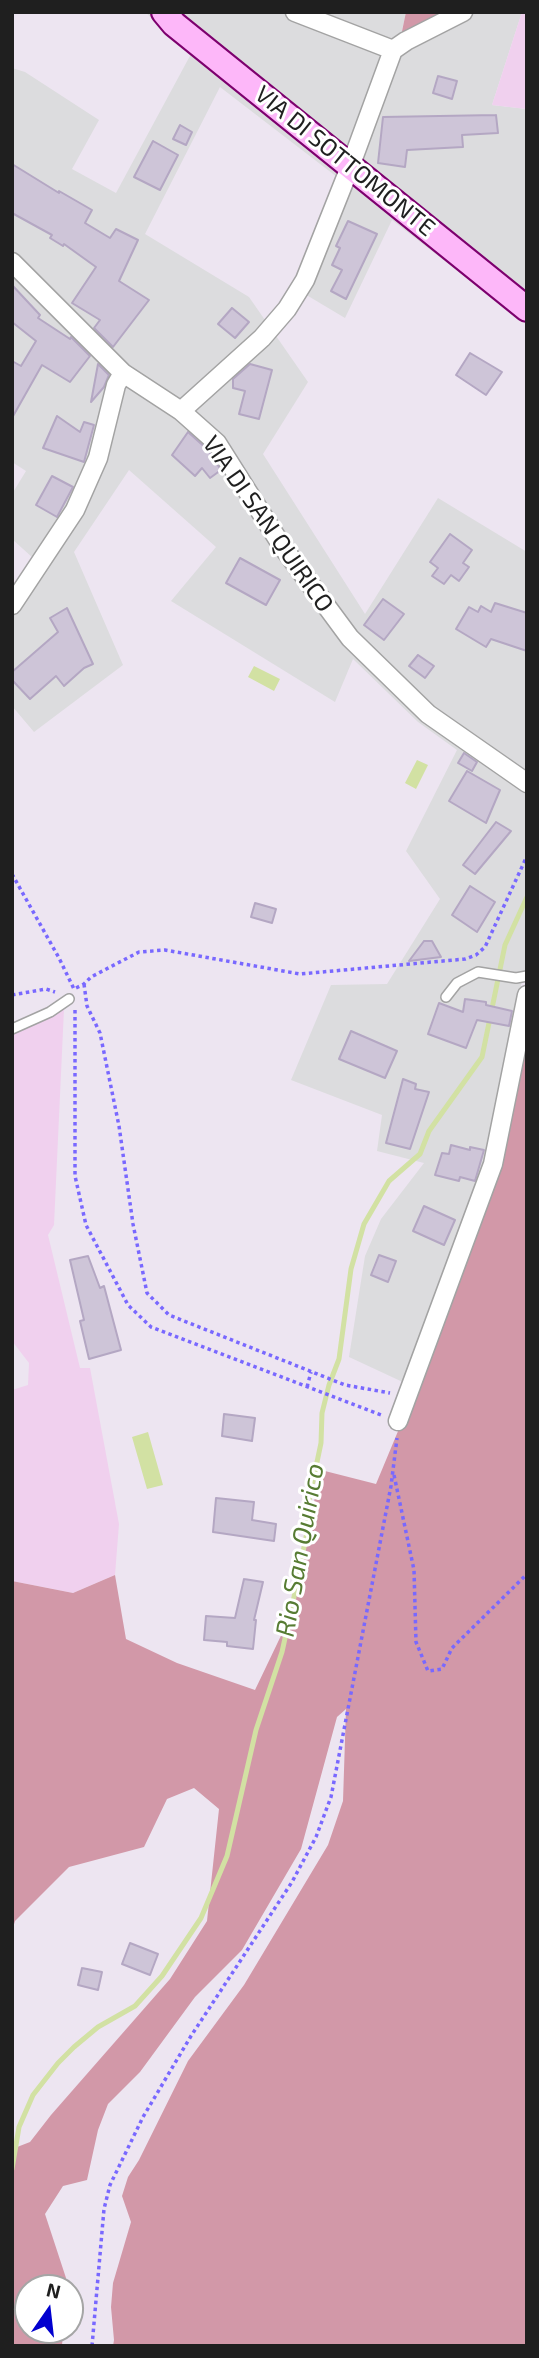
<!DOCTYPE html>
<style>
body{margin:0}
#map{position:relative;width:539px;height:2358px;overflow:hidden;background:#ede5f1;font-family:"Exo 2",sans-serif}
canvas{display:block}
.frame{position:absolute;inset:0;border:14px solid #1f1f1f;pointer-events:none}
.north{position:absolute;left:14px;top:2274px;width:70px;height:70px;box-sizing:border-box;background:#fff;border:2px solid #a5a5a5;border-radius:50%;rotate:14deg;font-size:19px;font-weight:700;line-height:28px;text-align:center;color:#1f1f1f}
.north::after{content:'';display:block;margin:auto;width:24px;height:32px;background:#0200cf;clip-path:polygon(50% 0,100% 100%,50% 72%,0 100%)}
</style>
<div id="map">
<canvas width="539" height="2358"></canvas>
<div class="frame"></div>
<div class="north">N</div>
</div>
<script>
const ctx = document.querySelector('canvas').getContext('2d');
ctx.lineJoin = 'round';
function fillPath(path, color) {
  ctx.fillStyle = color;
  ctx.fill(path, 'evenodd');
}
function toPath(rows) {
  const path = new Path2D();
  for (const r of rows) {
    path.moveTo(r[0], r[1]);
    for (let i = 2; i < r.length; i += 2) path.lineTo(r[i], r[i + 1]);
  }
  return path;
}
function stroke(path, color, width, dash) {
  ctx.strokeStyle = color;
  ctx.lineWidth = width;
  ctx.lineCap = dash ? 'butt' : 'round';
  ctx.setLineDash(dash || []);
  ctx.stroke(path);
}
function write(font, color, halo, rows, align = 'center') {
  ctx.font = font + ' "Exo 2",sans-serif';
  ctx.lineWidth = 6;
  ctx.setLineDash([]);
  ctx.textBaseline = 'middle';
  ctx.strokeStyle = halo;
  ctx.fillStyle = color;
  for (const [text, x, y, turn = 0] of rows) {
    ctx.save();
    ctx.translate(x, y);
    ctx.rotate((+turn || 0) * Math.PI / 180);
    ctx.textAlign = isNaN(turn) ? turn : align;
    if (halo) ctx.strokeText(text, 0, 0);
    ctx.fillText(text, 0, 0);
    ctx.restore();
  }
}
fillPath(toPath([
 [145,12,406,12,401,35,449,12,522,12,492,105,527,109,527,325,392,220,345,318,293,287,337,191,337,177,220,87,145,234,249,297,308,382,263,454,365,614,438,498,527,552,527,979,522,980,491,1164,407,1384,349,1357,365,1256,381,1219,424,1163,377,1151,382,1115,291,1080,331,985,387,984,440,899,406,851,457,750,418,722,353,659,335,702,171,601,216,547,129,470,74,552,123,665,34,732,12,706,12,590,33,558,12,539,12,494,26,471,12,462,12,68,25,72,99,120,72,169,116,193,191,54]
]), '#dcdcde');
fillPath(toPath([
 [522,12,527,12,527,109,492,105],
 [64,1009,54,1225,48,1235,80,1368,90,1368,119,1524,115,1575,73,1593,12,1581,12,1390,28,1385,29,1363,12,1341,12,1025]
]), '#f0d0ee');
fillPath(toPath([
 [406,12,449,12,401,36],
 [527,1022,527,2346,113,2346,114,2340,111,2307,113,2283,131,2222,122,2196,128,2177,139,2160,188,2061,244,1985,328,1845,343,1801,346,1709,337,1717,301,1849,242,1950,195,1997,140,2072,108,2104,98,2130,87,2180,63,2186,45,2214,66,2278,65,2288,28,2288,28,2330,63,2330,62,2346,12,2346,12,2149,30,2142,51,2115,170,1979,207,1921,219,1809,194,1788,167,1799,144,1847,69,1867,15,1921,12,1931,12,1581,73,1593,115,1575,126,1639,177,1663,255,1690,288,1621,321,1470,376,1484,416,1388]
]), '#d298a8');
fillPath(toPath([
 [254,666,280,679,274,691,248,677],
 [417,760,428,765,416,789,405,783],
 [148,1432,163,1485,147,1489,132,1437]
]), '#d2e1a3');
stroke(toPath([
 [12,2169,19,2127,33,2095,58,2063,74,2047,98,2027,135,2006,162,1976,201,1918,227,1856,256,1730,282,1652,294,1597,307,1532,309,1500,321,1443,322,1413,329,1385,339,1359,351,1269,364,1224,389,1181,420,1154,429,1131,482,1057,505,945,527,897]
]), '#d2e1a3', 5);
const building = toPath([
 [438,76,457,81,452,99,433,93,438,76],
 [496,115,498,133,462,135,463,147,407,150,405,167,378,163,383,117,496,115],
 [180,125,192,132,186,145,173,139,180,125],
 [153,141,178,155,160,190,134,177,153,141],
 [12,164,59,193,59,191,92,210,85,223,110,238,116,229,138,240,119,281,149,300,113,347,94,328,100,320,72,303,96,267,64,244,63,246,50,238,52,235,12,213,12,164],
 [348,221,377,234,346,299,331,291,342,270,332,265,340,248,336,246,348,221],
 [12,285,40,315,38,318,70,339,71,337,90,356,70,382,42,365,12,418,12,361,21,366,36,341,12,322,12,285],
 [232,308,249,322,235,338,218,324,232,308],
 [470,353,502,372,486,395,456,375,470,353],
 [98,364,109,375,104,387,91,402,98,364],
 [250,364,272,370,259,419,239,414,245,391,233,388,233,379,250,364],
 [57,416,80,432,84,422,94,425,84,462,43,448,57,416],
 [188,432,208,450,221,470,210,478,202,468,195,476,172,455,188,432],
 [52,476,73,487,57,517,36,505,52,476],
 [450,534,472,550,463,563,469,567,459,581,451,575,444,584,432,576,438,568,430,562,450,534],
 [240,558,280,580,266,605,226,583,240,558],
 [383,599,404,614,384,640,364,625,383,599],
 [495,603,527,613,527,651,491,639,486,647,456,629,469,607,478,612,481,606,491,612,495,603],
 [67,608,93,664,84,668,64,686,56,676,30,699,12,680,12,672,58,632,50,618,67,608],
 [418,655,434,666,425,678,409,666,418,655],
 [464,753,477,762,472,771,458,763,464,753],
 [467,771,500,790,486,823,449,801,467,771],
 [496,822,511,831,475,874,463,865,496,822],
 [470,886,495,902,477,932,452,915,470,886],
 [255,903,276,909,272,923,251,917,255,903],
 [424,941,432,941,441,957,409,961,424,941],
 [465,999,486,1002,486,1005,512,1011,509,1026,477,1020,466,1048,428,1034,439,1003,463,1012,465,999],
 [351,1031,397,1051,385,1078,339,1059,351,1031],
 [403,1079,416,1084,415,1089,429,1092,410,1149,386,1143,403,1079],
 [451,1145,470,1150,470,1147,484,1150,475,1181,460,1177,459,1181,435,1175,442,1153,449,1154,451,1145],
 [424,1206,455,1220,444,1245,413,1231,424,1206],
 [379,1255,396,1261,388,1282,371,1275,379,1255],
 [88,1256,100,1288,104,1286,121,1350,89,1359,80,1321,84,1320,70,1260,88,1256],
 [224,1414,255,1418,252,1441,222,1436,224,1414],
 [216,1498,254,1502,252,1520,276,1524,274,1541,213,1532,216,1498],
 [244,1579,263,1582,254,1620,256,1620,253,1649,227,1646,227,1642,204,1640,206,1616,235,1618,244,1579],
 [130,1943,158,1954,150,1975,122,1964,130,1943],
 [82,1968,102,1972,98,1990,78,1985,82,1968]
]);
fillPath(building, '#cec5d8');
stroke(building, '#b4a7c3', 2);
const service = toPath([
 [446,997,457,983,478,972,516,978,527,976],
 [12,1029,50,1012,69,999]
]);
const minor = toPath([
 [295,12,393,50],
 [12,262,123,373,181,411,217,443,282,546,350,638,428,714,527,783],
 [181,411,262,338,287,309,305,280,350,167,393,50,406,41,463,12],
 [12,605,75,510,98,458,116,385,123,373],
 [398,1421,493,1164,527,995]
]);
const secondary = toPath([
 [164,12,174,24,527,309]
]);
stroke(service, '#a3a3a3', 12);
stroke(minor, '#a3a3a3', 21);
stroke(secondary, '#7d006e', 28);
stroke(toPath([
 [12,874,59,958,74,989,84,984,91,977,139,952,165,950,300,974,465,959,476,955,485,947,527,856],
 [84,984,87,1006,100,1033,119,1126,133,1224,147,1293,169,1315,345,1385,390,1393],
 [12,995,46,989,55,992],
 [75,1010,75,1176,86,1225,128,1305,151,1327,381,1415],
 [307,1387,311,1372],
 [394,1475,414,1570,416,1642,428,1671,442,1669,452,1648,527,1574],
 [92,2346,104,2209,110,2185,143,2117,191,2036,292,1882,316,1837,331,1797,391,1486,397,1438]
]), '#7968ff', 3.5, [3.5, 3.5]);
stroke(service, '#fff', 9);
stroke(minor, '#fff', 18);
stroke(secondary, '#fdb7f9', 24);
write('24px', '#1f1f1f', '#fff', [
 ["VIA DI SOTTOMONTE",345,161,39],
 ["VIA DI SAN QUIRICO",268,524,55]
]);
write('italic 26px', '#577c33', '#fff', [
 ["Rio San Quirico",300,1550,-80]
]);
</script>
